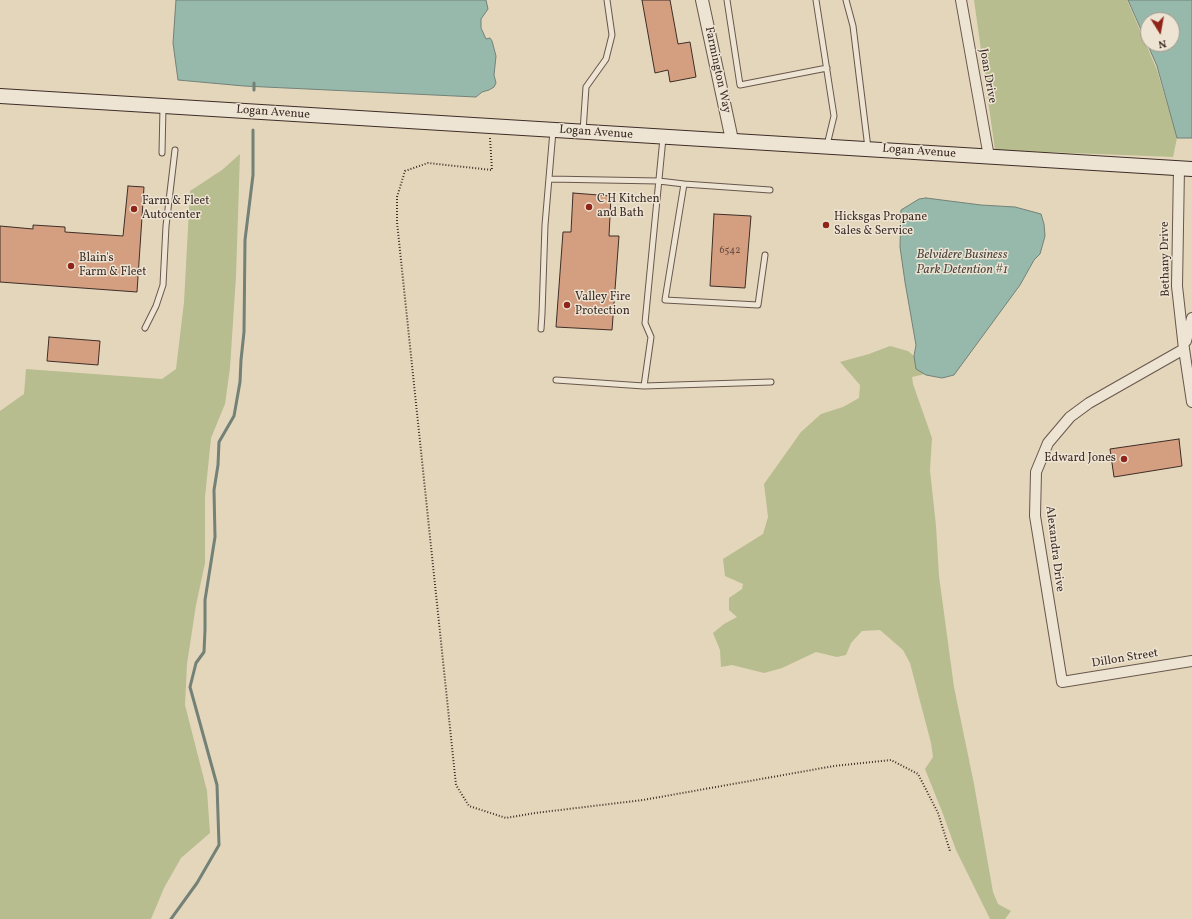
<!DOCTYPE html>
<style>
body{margin:0}
#map{position:relative;width:1192px;height:919px;overflow:hidden;background:#e4d6bb;font-family:Vollkorn,serif}
canvas{display:block}
.north{position:absolute;left:1140px;top:12px;width:40px;height:40px;box-sizing:border-box;background:#ede4d3;border:1px solid #a79b8e;border-radius:50%;rotate:169deg;font-size:11px;font-weight:700;line-height:16px;text-align:center;color:#3e2d27}
.north::after{content:'';display:block;margin:auto;width:14px;height:18px;background:#8f2418;clip-path:polygon(50% 0,100% 100%,50% 72%,0 100%)}
</style>
<div id="map">
<canvas width="1192" height="919"></canvas>
<div class="north">N</div>
</div>
<script>
const ctx = document.querySelector('canvas').getContext('2d');
ctx.lineJoin = 'round';
function fillPath(path, color) {
  ctx.fillStyle = color;
  ctx.fill(path, 'evenodd');
}
function toPath(rows) {
  const path = new Path2D();
  for (const r of rows) {
    path.moveTo(r[0], r[1]);
    for (let i = 2; i < r.length; i += 2) path.lineTo(r[i], r[i + 1]);
  }
  return path;
}
function stroke(path, color, width, dash) {
  ctx.strokeStyle = color;
  ctx.lineWidth = width;
  ctx.lineCap = dash ? 'butt' : 'round';
  ctx.setLineDash(dash || []);
  ctx.stroke(path);
}
function write(font, color, halo, rows, align = 'center') {
  ctx.font = font + ' Vollkorn,serif';
  ctx.lineWidth = 3;
  ctx.setLineDash([]);
  ctx.textBaseline = 'middle';
  ctx.strokeStyle = halo;
  ctx.fillStyle = color;
  for (const [text, x, y, turn = 0] of rows) {
    ctx.save();
    ctx.translate(x, y);
    ctx.rotate((+turn || 0) * Math.PI / 180);
    ctx.textAlign = isNaN(turn) ? turn : align;
    if (halo) ctx.strokeText(text, 0, 0);
    ctx.fillText(text, 0, 0);
    ctx.restore();
  }
}
fillPath(toPath([
 [974,0,1127,0,1157,70,1177,138,1173,157,995,150],
 [240,154,236,276,230,368,225,404,211,438,205,497,205,563,196,605,187,664,185,705,207,791,210,833,181,858,164,888,151,919,0,919,0,411,24,394,26,369,162,379,176,369,184,302,190,191,222,170],
 [890,346,908,351,914,356,925,374,912,377,913,384,932,438,930,470,936,526,939,576,954,687,974,784,993,892,998,904,1011,911,1005,919,990,919,956,850,943,814,925,769,933,757,931,743,910,663,903,650,880,630,862,631,851,643,846,655,837,657,816,652,782,668,764,673,732,665,721,667,720,650,713,633,724,624,737,617,729,610,729,598,742,589,743,584,725,576,723,559,763,534,768,517,764,484,801,432,821,414,843,407,859,398,860,385,840,362,869,354]
]), '#b7bd8e');
const water = toPath([
 [176,0,486,0,488,9,481,19,481,28,486,39,490,38,492,41,496,56,494,75,496,83,494,87,489,90,482,92,476,97,244,86,178,80,173,43,176,0],
 [1128,0,1192,0,1192,138,1177,138,1157,66,1128,0],
 [1148,20,1172,20,1172,44,1148,44,1148,20],
 [926,198,981,205,1015,207,1041,214,1044,224,1045,236,1040,254,1034,260,1020,285,954,375,942,378,926,375,916,369,914,356,916,345,905,282,900,247,901,210,919,199,926,198]
]);
fillPath(water, '#96b9ac');
stroke(water, '#738177', 1);
stroke(toPath([
 [254,83,254,90],
 [171,919,197,883,219,845,217,785,190,687,196,663,204,652,205,630,205,600,215,537,214,490,218,465,219,442,234,416,240,382,241,360,244,332,245,240,253,175,253,130]
]), '#738177', 3);
const building = toPath([
 [642,0,670,0,678,44,690,42,696,77,670,82,668,70,655,73,642,0],
 [128,186,144,187,137,292,0,282,0,226,33,229,33,225,65,227,65,232,123,236,128,186],
 [573,193,611,196,609,236,619,236,612,330,556,327,563,232,571,232,573,193],
 [714,214,751,216,745,288,710,286,714,214],
 [49,337,100,341,98,365,47,361,49,337],
 [1179,439,1182,466,1114,477,1110,449,1179,439]
]);
fillPath(building, '#d49f81');
stroke(building, '#3e2d27', 1);
const service = toPath([
 [727,0,740,85,827,68],
 [816,0,834,116,827,145],
 [846,0,853,26,868,148],
 [583,131,586,87,606,59,612,35,607,0],
 [162,153,163,107],
 [549,179,659,181,684,184,665,300,758,305,765,255],
 [684,184,770,190],
 [145,328,156,306,163,285,166,226,175,150],
 [541,329,542,314,545,225,553,131],
 [556,380,644,386,771,382],
 [644,386,651,337,645,323,663,138]
]);
const minor = toPath([
 [961,0,989,157],
 [1179,168,1177,286,1184,349,1192,402],
 [1186,341,1192,318],
 [1184,349,1089,403,1070,417,1048,443,1036,472,1035,516,1062,682,1192,661]
]);
const tertiary = toPath([
 [702,0,732,140]
]);
const secondary = toPath([
 [0,96,1192,169]
]);
stroke(service, '#68574c', 7);
stroke(minor, '#68574c', 12);
stroke(tertiary, '#68574c', 14);
stroke(secondary, '#3e2d27', 16);
stroke(toPath([
 [490,138,492,170,428,163,405,171,397,197,397,222,456,785,469,806,506,818,535,813,643,800,834,766,891,760,918,774,938,813,950,851]
]), '#3e2d27', 2, [1, 2]);
stroke(service, '#ede4d3', 5);
stroke(minor, '#ede4d3', 10);
stroke(tertiary, '#ede4d3', 12);
stroke(secondary, '#ede4d3', 14);
for (const [x, y, r, color] of [
 [589,207,4,"#8f2418"],
 [134,209,4,"#8f2418"],
 [826,225,4,"#8f2418"],
 [71,266,4,"#8f2418"],
 [567,305,4,"#8f2418"],
 [1124,459,4,"#8f2418"]
]) {
  const dot = new Path2D();
  dot.arc(x, y, r, 0, 2 * Math.PI);
  ctx.fillStyle = color;
  ctx.fill(dot);
  stroke(dot, '#ede4d3', 1.5);
}
write('10px', '#644a3e', null, [
 ["6542",730,251]
]);
write('12px', '#3e2d27', '#ede4d3', [
 ["Farmington Way",717,70,78],
 ["Joan Drive",987,76,80],
 ["Logan Avenue",273,113,4],
 ["Logan Avenue",596,133,4],
 ["Logan Avenue",919,152,4],
 ["Bethany Drive",1166,259,-91],
 ["Alexandra Drive",1054,549,83],
 ["Dillon Street",1125,659,-9]
]);
write('12px', '#3e2d27', '#ede4d3', [
 ["C H Kitchen",597,200],
 ["and Bath",597,214],
 ["Farm & Fleet",142,202],
 ["Autocenter",142,216],
 ["Hicksgas Propane",834,218],
 ["Sales & Service",834,232],
 ["Blain's",79,259],
 ["Farm & Fleet",79,273],
 ["Valley Fire",575,298],
 ["Protection",575,312],
 ["Edward Jones",1116,459,"right"]
], 'left');
write('italic 13px', '#504942', '#ede4d3', [
 ["Belvidere Business",962,256],
 ["Park Detention #1",962,271]
]);
</script>
